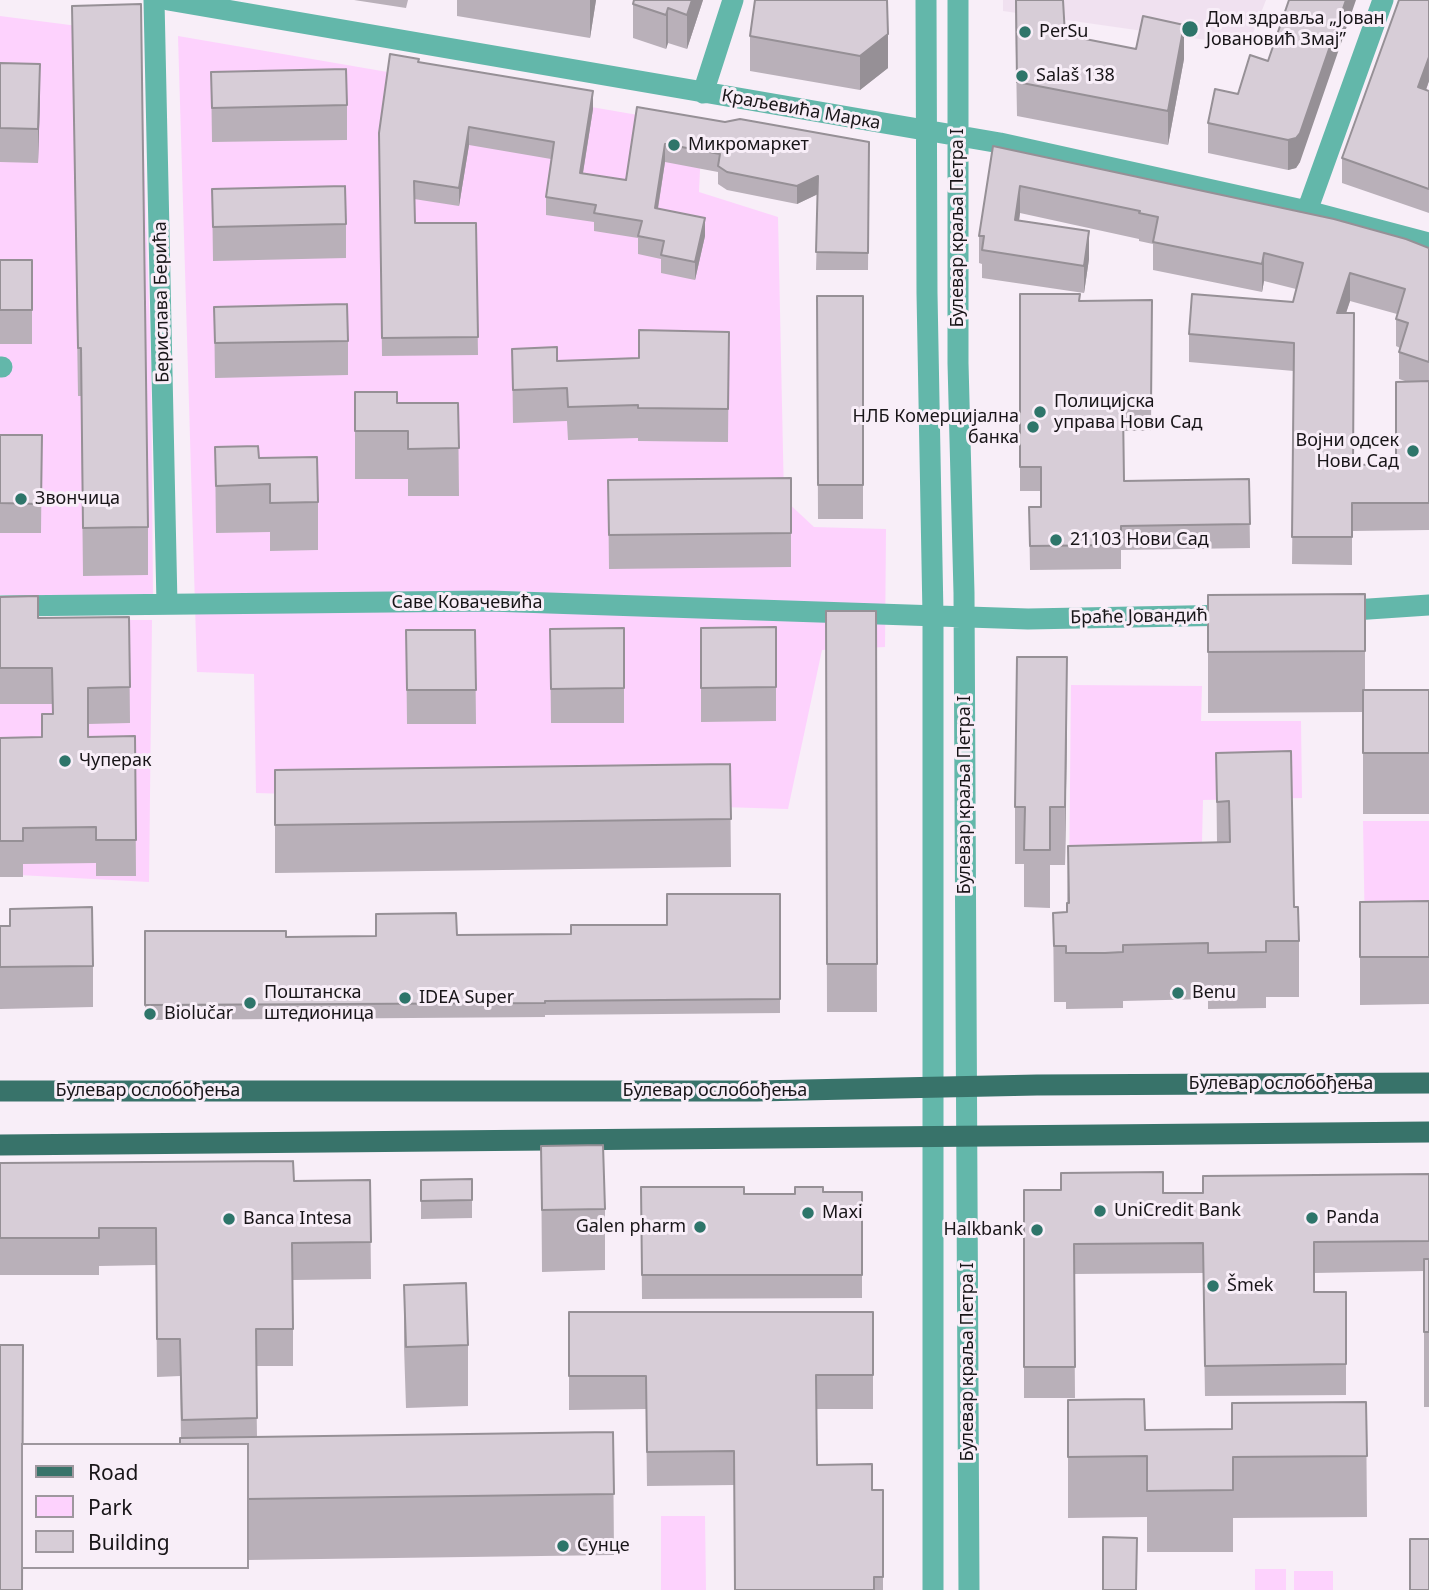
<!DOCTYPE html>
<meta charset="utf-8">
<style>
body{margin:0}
#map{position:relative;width:1429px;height:1590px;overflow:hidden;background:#f8eef8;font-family:"Noto Sans",sans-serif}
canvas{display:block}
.legend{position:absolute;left:21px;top:1443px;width:228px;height:126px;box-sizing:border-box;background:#f8eef8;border:2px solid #9e979e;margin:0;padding:9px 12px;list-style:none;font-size:21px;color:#181518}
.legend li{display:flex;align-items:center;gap:14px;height:35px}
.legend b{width:35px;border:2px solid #9e979e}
</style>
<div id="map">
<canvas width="1429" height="1590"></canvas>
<ul class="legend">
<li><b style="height:9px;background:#38736a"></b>Road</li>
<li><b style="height:19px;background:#fdd2fd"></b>Park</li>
<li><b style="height:19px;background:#d7cdd7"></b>Building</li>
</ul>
</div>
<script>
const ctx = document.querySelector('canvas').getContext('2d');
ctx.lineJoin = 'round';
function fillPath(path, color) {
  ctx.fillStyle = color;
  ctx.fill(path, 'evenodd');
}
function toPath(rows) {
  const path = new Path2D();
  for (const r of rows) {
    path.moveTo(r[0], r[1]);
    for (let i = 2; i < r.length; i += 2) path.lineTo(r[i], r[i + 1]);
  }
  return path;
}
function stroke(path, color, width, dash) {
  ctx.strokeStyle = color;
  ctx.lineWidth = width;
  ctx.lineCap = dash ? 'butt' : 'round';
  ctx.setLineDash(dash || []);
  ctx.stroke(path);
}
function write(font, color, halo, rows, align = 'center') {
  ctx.font = font + ' "Noto Sans",sans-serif';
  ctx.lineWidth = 6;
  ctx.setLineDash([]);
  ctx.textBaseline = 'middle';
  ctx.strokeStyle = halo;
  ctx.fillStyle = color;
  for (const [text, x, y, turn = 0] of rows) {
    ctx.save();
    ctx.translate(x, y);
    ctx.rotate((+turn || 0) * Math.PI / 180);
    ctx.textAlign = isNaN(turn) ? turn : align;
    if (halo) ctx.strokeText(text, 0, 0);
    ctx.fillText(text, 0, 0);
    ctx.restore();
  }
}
fillPath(toPath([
 [1003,0,1266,0,1248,46,1003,11]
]), '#f0e1f0');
fillPath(toPath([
 [0,16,140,34,151,364,153,596,0,595],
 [178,36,702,126,699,192,778,217,784,499,814,527,886,529,885,647,822,650,788,809,256,793,254,674,197,672],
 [0,620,152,620,149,882,0,874],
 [1071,685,1202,686,1201,721,1301,721,1302,798,1203,800,1201,883,1069,885],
 [1363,821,1429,821,1429,939,1365,939],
 [661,1516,705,1516,706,1590,661,1590],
 [1255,1569,1286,1569,1286,1590,1255,1590],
 [1294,1571,1333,1571,1333,1590,1294,1590]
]), '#fdd2fd');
stroke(toPath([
 [154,0,167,604],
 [168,0,1000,143,1307,211,1429,243],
 [926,0,927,293,933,616,933,1590],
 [958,0,958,363,964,593,969,1590],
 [703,93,733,0],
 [1307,211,1383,0],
 [0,367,2,367],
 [0,606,489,601,1028,619,1237,615],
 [1339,611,1429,605]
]), '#63b7aa', 21);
stroke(toPath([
 [0,1091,757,1091,1037,1085,1429,1083],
 [0,1145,1429,1132]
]), '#38736a', 21);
fillPath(toPath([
 [354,0,408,0,406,8],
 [457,0,596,0,590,38,457,16],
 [634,0,703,0,687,49,668,43,666,49,633,38,633,4],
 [755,0,888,68,860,90,750,71,750,36],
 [1015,0,1065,35,1136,49,1184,59,1168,145,1017,116],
 [1429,0,1429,81,1426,90,1429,91,1429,213,1342,183,1342,158],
 [72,6,148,527,148,575,83,576,81,396,78,396],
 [1250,55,1300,162,1296,168,1288,170,1208,153,1208,123,1238,94],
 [419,62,593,109,583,173,626,180,637,107,725,122,869,142,868,270,816,270,818,194,797,204,727,190,718,184,718,172,665,162,658,209,705,236,695,280,661,273,661,259,638,254,638,238,594,231,594,222,546,215,546,197,551,159,469,145,459,206,414,199,415,223,476,223,478,355,382,356,379,133],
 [0,63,40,98,38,163,0,162],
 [211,72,347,105,347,140,212,142],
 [993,146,1429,248,1429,530,1352,531,1352,565,1292,564,1294,371,1189,362,1189,334,1293,302,1296,289,1264,281,1262,292,1153,270,1153,244,1139,241,1139,239,1020,213,1019,221,1089,259,1084,293,982,278,982,264,979,263,979,236],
 [1350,301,1397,314,1396,319,1396,346,1400,348,1399,352,1399,379,1405,381,1396,464,1353,465,1346,313],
 [212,189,346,224,346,258,213,261],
 [0,260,32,260,32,344,0,344],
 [1020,294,1080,301,1152,300,1151,431,1124,431,1124,481,1249,479,1250,548,1121,550,1121,569,1030,570,1029,507,1041,507,1041,491,1020,491],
 [817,296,863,296,863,519,818,519],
 [214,307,348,341,348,375,215,378],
 [729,332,728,442,638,441,638,438,568,440,567,421,513,423,512,349,557,361,639,358],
 [355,392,397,403,458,403,459,496,408,496,408,479,355,479],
 [0,435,42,435,41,533,0,533],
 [215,447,259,458,318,502,318,550,270,551,270,532,216,533],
 [791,478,791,567,609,569,608,480],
 [1365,594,1365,690,1429,690,1429,814,1363,814,1363,712,1208,713,1208,595],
 [0,597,38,618,129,617,130,723,88,724,88,737,135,736,136,876,96,876,96,863,23,864,23,877,0,877,0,738,42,737,52,714,52,704,0,704],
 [826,611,876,611,877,1012,827,1012],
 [776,627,776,721,701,722,701,628],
 [624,628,624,723,551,723,550,629],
 [406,630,475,630,476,724,407,724],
 [1067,715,1065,865,1050,865,1050,908,1024,907,1024,864,1015,864,1015,807],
 [1216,753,1294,907,1299,941,1299,997,1266,997,1266,1008,1208,1009,1208,999,1123,1001,1123,1008,1066,1009,1066,1002,1054,1002,1053,913,1067,912,1068,846,1217,842],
 [730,764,731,867,275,873,275,770],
 [780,894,780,1013,545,1015,545,1017,145,1020,145,931,286,937,571,934,667,925],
 [1429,901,1429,1004,1360,1005,1360,902],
 [0,926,93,966,93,1007,0,1009],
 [541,1146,605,1209,605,1270,542,1272],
 [0,1163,294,1181,370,1180,371,1279,293,1280,293,1366,256,1366,257,1437,613,1432,614,1555,247,1560,247,1445,181,1438,180,1376,157,1377,156,1265,99,1266,99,1275,0,1275],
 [1429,1174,1429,1407,1424,1407,1424,1271,1314,1273,1314,1292,1346,1292,1346,1395,1205,1396,1203,1273,1074,1274,1075,1398,1024,1398,1024,1190,1163,1193,1203,1193],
 [472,1179,472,1218,421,1219,421,1180],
 [641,1187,744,1194,795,1194,823,1192,862,1192,862,1298,642,1299],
 [404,1285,468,1345,468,1406,406,1408,404,1346],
 [569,1312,873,1312,873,1409,817,1409,817,1465,872,1490,883,1490,883,1590,735,1590,734,1485,647,1486,646,1409,569,1410],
 [1068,1400,1145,1430,1232,1429,1366,1402,1367,1517,1233,1518,1233,1552,1147,1552,1147,1517,1068,1518]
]), '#b9b0b9');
fillPath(toPath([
 [590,0,596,0,590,38],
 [692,0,703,0,687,49,687,15],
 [1346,0,1356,0,1300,162,1296,168,1288,170,1288,140],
 [668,8,668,43,666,49,666,15],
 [1184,25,1184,59,1168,145,1168,111],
 [888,34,888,68,860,90,860,56],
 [1429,57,1429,81,1418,112,1418,87],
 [40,64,40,98,38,163,38,129],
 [593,91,593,109,580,191,580,173],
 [469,127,469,145,459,206,459,188],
 [665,144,665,162,655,226,655,208],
 [818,176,818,194,797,204,797,186],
 [1020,186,1020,213,1015,248,1015,220],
 [705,218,705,236,695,280,695,262],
 [1089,231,1089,259,1084,293,1084,266],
 [1264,253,1264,281,1262,292,1262,264],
 [1350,273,1350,301,1337,340,1337,313],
 [1067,657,1067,715,1065,865,1065,807]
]), '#969096');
const building = toPath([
 [634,0,692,0,687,15,668,8,666,15,633,4,634,0],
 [755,0,887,0,888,34,860,56,750,36,755,0],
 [1016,0,1063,0,1065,35,1136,49,1143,16,1184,25,1168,111,1017,82,1016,0],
 [1289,0,1346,0,1300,133,1296,138,1288,140,1208,123,1215,89,1238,94,1250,55,1268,61,1289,0],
 [1399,0,1429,0,1429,57,1418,87,1429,91,1429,189,1342,158,1399,0],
 [141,4,148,527,83,528,81,348,78,348,72,6,141,4],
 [390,54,419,59,418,62,593,91,580,173,626,180,637,107,725,122,740,119,869,142,868,253,816,252,818,176,797,186,727,172,718,166,720,154,665,144,655,208,705,218,695,262,661,255,664,241,638,236,642,221,594,213,596,205,546,197,554,142,469,127,459,188,414,181,415,223,476,223,478,337,382,338,379,133,390,54],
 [0,63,40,64,38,129,0,128,0,63],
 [346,69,347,105,212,108,211,72,346,69],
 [993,146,1334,219,1406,239,1429,248,1429,362,1399,352,1408,323,1396,319,1405,289,1350,273,1337,313,1354,313,1353,465,1396,464,1396,382,1429,381,1429,503,1352,503,1352,537,1292,537,1294,343,1189,334,1192,294,1293,302,1303,263,1264,253,1262,264,1153,242,1158,217,1139,213,1140,211,1020,186,1015,220,1089,231,1084,266,982,250,984,236,979,236,993,146],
 [345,186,346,224,213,227,212,189,345,186],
 [0,260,32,260,32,310,0,310,0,260],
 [1020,294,1080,294,1079,301,1152,300,1151,407,1123,408,1124,481,1249,479,1250,524,1121,526,1121,545,1030,546,1029,507,1041,507,1041,467,1020,467,1020,294],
 [817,296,863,296,863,485,818,485,817,296],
 [347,304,348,341,215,343,214,307,347,304],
 [639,330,729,332,728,409,638,408,638,405,568,407,567,388,513,390,512,349,557,347,557,361,639,358,639,330],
 [355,392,397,392,397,403,458,403,459,448,408,449,408,431,355,431,355,392],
 [0,435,42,435,41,504,0,503,0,435],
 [258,446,259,458,317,457,318,502,270,503,270,484,216,486,215,447,258,446],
 [791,478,791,533,609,535,608,480,791,478],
 [1365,594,1365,651,1208,652,1208,595,1365,594],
 [38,596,38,618,129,617,130,687,88,688,88,737,135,736,136,840,96,840,96,827,23,828,23,841,0,841,0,738,42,737,42,714,53,714,52,668,0,668,0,597,38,596],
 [826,611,876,611,877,964,827,964,826,611],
 [776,627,776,687,701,688,701,628,776,627],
 [624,628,624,688,551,689,550,629,624,628],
 [406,630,475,630,476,690,407,690,406,630],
 [1017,657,1067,657,1065,807,1050,807,1050,850,1024,850,1025,807,1015,807,1017,657],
 [1363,690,1429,690,1429,753,1363,753,1363,690],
 [1291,751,1294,907,1298,907,1299,941,1266,941,1266,952,1208,953,1208,943,1123,945,1123,952,1105,953,1066,953,1066,946,1054,946,1053,913,1067,912,1067,903,1069,903,1068,846,1230,842,1229,801,1217,802,1216,753,1291,751],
 [730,764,731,819,275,825,275,770,730,764],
 [667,894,780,894,780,999,545,1001,545,1003,145,1005,145,931,286,931,286,937,376,936,376,914,456,913,457,935,571,934,571,925,667,925,667,894],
 [1429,901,1429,957,1360,957,1360,902,1429,901],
 [92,907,93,966,0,967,0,926,10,926,10,909,92,907],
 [603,1145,605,1209,542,1210,541,1146,603,1145],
 [293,1161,294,1181,370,1180,371,1242,292,1243,293,1329,256,1329,257,1418,182,1420,180,1339,157,1339,156,1228,99,1228,99,1238,0,1238,0,1163,293,1161],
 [1163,1172,1163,1193,1203,1193,1203,1176,1429,1174,1429,1241,1314,1242,1314,1292,1346,1292,1346,1364,1205,1366,1203,1243,1074,1244,1075,1367,1024,1367,1024,1190,1061,1190,1061,1173,1163,1172],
 [472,1179,472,1200,421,1201,421,1180,472,1179],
 [641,1187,744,1187,744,1194,795,1194,795,1187,823,1187,823,1192,862,1192,862,1275,642,1275,641,1187],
 [1424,1259,1429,1259,1429,1332,1424,1332,1424,1259],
 [466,1283,468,1345,406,1347,404,1285,466,1283],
 [569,1312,873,1312,873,1375,816,1375,817,1465,872,1464,872,1490,883,1490,883,1577,874,1577,874,1590,735,1590,734,1451,647,1452,646,1376,569,1376,569,1312],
 [0,1345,23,1345,22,1590,0,1590,0,1345],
 [1144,1399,1145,1430,1232,1429,1232,1403,1366,1402,1367,1456,1233,1457,1233,1490,1147,1491,1147,1456,1068,1457,1068,1400,1144,1399],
 [613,1432,614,1494,247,1499,247,1445,180,1445,180,1438,613,1432],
 [1103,1537,1137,1538,1136,1590,1103,1590,1103,1537],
 [1410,1539,1429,1539,1429,1590,1410,1590,1410,1539]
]);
fillPath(building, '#d7cdd7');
stroke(building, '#969096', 2);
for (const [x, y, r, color] of [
 [1190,29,9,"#2e756a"],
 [1025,32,7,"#2e756a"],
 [1022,76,7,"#2e756a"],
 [674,145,7,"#2e756a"],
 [1040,412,7,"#2e756a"],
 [1033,427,7,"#2e756a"],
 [1413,451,7,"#2e756a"],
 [21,499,7,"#2e756a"],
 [1056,540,7,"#2e756a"],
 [65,761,7,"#2e756a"],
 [1178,993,7,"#2e756a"],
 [405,998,7,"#2e756a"],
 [250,1003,7,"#2e756a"],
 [150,1014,7,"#2e756a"],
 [1100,1211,7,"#2e756a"],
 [808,1213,7,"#2e756a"],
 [1312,1218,7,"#2e756a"],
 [229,1219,7,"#2e756a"],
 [700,1227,7,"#2e756a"],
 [1037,1230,7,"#2e756a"],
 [1213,1286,7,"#2e756a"],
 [563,1546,7,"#2e756a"]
]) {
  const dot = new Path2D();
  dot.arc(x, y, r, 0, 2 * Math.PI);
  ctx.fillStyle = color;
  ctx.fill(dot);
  stroke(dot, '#f8eef8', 2.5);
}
write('18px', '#181518', '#f8eef8', [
 ["Дом здравља „Јован",1206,19],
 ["Јовановић Змај”",1206,40],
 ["PerSu",1039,32],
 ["Salaš 138",1036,76],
 ["Микромаркет",688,145],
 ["Полицијска",1054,402],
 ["управа Нови Сад",1054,423],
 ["НЛБ Комерцијална",1019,417,"right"],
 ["банка",1019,438,"right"],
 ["Војни одсек",1399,441,"right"],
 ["Нови Сад",1399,462,"right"],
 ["Звончица",35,499],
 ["21103 Нови Сад",1070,540],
 ["Чуперак",79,761],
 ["Поштанска",264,993],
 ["штедионица",264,1014],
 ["Benu",1192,993],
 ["IDEA Super",419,998],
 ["Biolučar",164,1014],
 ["UniCredit Bank",1114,1211],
 ["Maxi",822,1213],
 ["Panda",1326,1218],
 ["Banca Intesa",243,1219],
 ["Galen pharm",686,1227,"right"],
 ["Halkbank",1023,1230,"right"],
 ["Šmek",1227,1286],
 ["Сунце",577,1546]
], 'left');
write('18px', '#181518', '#f8eef8', [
 ["Краљевића Марка",801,110,10],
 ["Булевар краља Петра I",958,228,-90],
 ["Берислава Берића",162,302,-91],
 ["Саве Ковачевића",467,603],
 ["Браће Јовандић",1139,617,-1],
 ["Булевар краља Петра I",965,795,-90],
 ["Булевар ослобођења",1281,1084],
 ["Булевар ослобођења",148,1091],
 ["Булевар ослобођења",715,1091],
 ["Булевар краља Петра I",968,1362,-90]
]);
</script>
